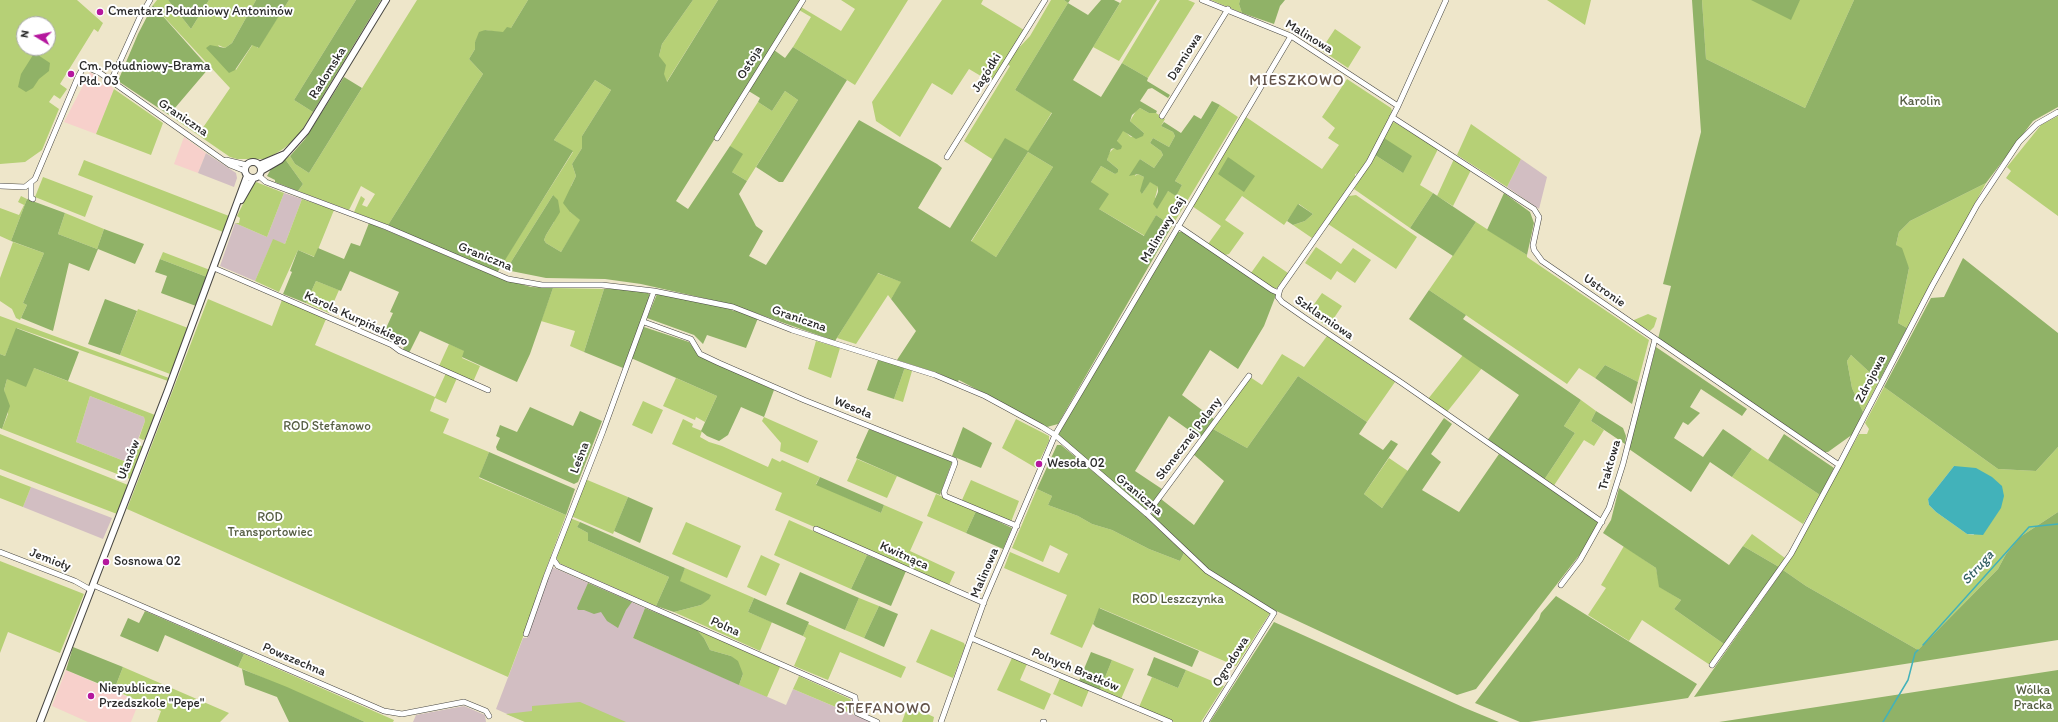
<!DOCTYPE html>
<meta charset="utf-8">
<style>
body{margin:0}
#map{position:relative;width:2058px;height:722px;overflow:hidden;background:#eee6ca;font-family:Itim,sans-serif}
canvas{display:block}
.north{position:absolute;left:16px;top:16px;width:40px;height:40px;box-sizing:border-box;background:#fff;border:1px solid #aaa;border-radius:50%;rotate:280deg;font-size:11px;font-weight:700;line-height:16px;text-align:center;color:#2b2b2b}
.north::after{content:'';display:block;margin:auto;width:14px;height:18px;background:#b5179e;clip-path:polygon(50% 0,100% 100%,50% 72%,0 100%)}
</style>
<div id="map">
<canvas width="2058" height="722"></canvas>
<div class="north">N</div>
</div>
<script>
const ctx = document.querySelector('canvas').getContext('2d');
ctx.lineJoin = 'round';
function fillPath(path, color) {
  ctx.fillStyle = color;
  ctx.fill(path, 'evenodd');
}
function toPath(rows) {
  const path = new Path2D();
  for (const r of rows) {
    if (r.length === 3) {
      path.moveTo(r[0] + r[2], r[1]);
      path.arc(r[0], r[1], r[2], 0, 2 * Math.PI);
      continue;
    }
    path.moveTo(r[0], r[1]);
    for (let i = 2; i < r.length; i += 2) path.lineTo(r[i], r[i + 1]);
  }
  return path;
}
function stroke(path, color, width, dash) {
  ctx.strokeStyle = color;
  ctx.lineWidth = width;
  ctx.lineCap = dash ? 'butt' : 'round';
  ctx.setLineDash(dash || []);
  ctx.stroke(path);
}
function write(font, color, halo, rows, align = 'center') {
  ctx.font = font + ' Itim,sans-serif';
  ctx.lineWidth = 4;
  ctx.setLineDash([]);
  ctx.textBaseline = 'middle';
  ctx.strokeStyle = halo;
  ctx.fillStyle = color;
  for (const [text, x, y, turn = 0] of rows) {
    ctx.save();
    ctx.translate(x, y);
    ctx.rotate((+turn || 0) * Math.PI / 180);
    ctx.textAlign = isNaN(turn) ? turn : align;
    if (halo) ctx.strokeText(text, 0, 0);
    ctx.fillText(text, 0, 0);
    ctx.restore();
  }
}
fillPath(toPath([
 [90,72,99,78,98,83,99,84,102,85,106,83,114,89,96,134,64,122],
 [184,137,206,153,198,173,174,164],
 [66,670,139,702,131,722,88,722,52,706]
]), '#f7d0cb');
fillPath(toPath([
 [206,153,236,173,237,178,234,187,198,173],
 [1521,159,1547,177,1539,209,1507,187],
 [284,193,302,199,285,244,273,240,255,281,220,266,235,223,267,237],
 [90,396,144,417,145,421,129,463,76,442],
 [31,487,112,518,103,539,23,507],
 [552,567,645,608,633,638,786,705,793,689,871,722,525,722,496,709,523,638,527,638],
 [464,706,485,715,486,722,413,722,416,715]
]), '#d2bec2');
fillPath(toPath([
 [0,0,77,0,103,23,98,32,94,29,60,84,67,89,60,99,54,95,49,102,59,109,42,150,25,162,0,164],
 [24,24,48,24,48,48,24,48],
 [157,0,168,0,191,29,209,0,256,0,232,43,225,48,218,45,236,70,253,44,258,48,289,0,356,0,294,100,313,112,298,137,283,149,267,159,237,159,230,157,169,115,173,108,199,130,202,129,230,88,153,5],
 [417,0,528,0,511,28,503,33,485,30,475,42,475,49,469,59,483,74,388,225,354,212,361,196,365,199,362,205,367,207,375,194,361,186,349,210,298,191,303,184,285,159,290,156,295,164,309,173],
 [693,0,718,0,666,83,659,56,662,44],
 [841,0,908,0,855,85,793,47,811,17,799,10,801,7,841,31,855,9],
 [942,0,983,0,981,4,1024,30,991,82,969,69,952,95,932,83,900,137,876,121,872,102],
 [1051,0,1064,0,1068,3,1015,90,1052,112,1028,152,1053,167,996,257,971,242,1028,152,992,159,964,141,1010,66,1007,64,1014,53,1030,36],
 [1122,0,1157,0,1119,61,1093,47],
 [1160,0,1188,0,1195,3,1148,78,1122,63],
 [1211,0,1240,0,1239,4,1242,13],
 [1547,0,1591,0,1585,25],
 [1702,0,1854,0,1805,108,1706,59],
 [1335,29,1361,47,1348,68,1321,50],
 [1347,79,1391,108,1392,111,1372,152,1359,173,1355,174,1355,178,1349,187,1312,238,1293,225,1305,221,1313,214,1299,204,1284,225,1242,196,1225,220,1244,233,1229,254,1225,255,1208,244,1221,226,1192,206,1246,117,1322,169,1339,145,1328,138,1335,128,1322,117],
 [595,80,611,90,582,136,582,148,572,164,576,176,571,186,570,212,581,220,561,252,546,243,544,240,546,235,554,222,553,195,506,270,500,267,573,152,554,140],
 [114,89,163,123,151,155,96,134],
 [785,91,798,100,747,181,732,172,730,146,758,102,772,111],
 [1220,105,1238,117,1172,226,1156,215,1145,236,1099,209,1091,182,1101,166,1115,174,1118,169,1107,160,1109,153,1114,148,1121,132,1123,130,1131,137,1144,133,1130,121,1136,111,1140,108,1149,113,1156,113,1165,119,1161,126,1173,132,1175,136,1169,147,1153,138,1150,143,1161,151,1163,155,1154,168,1140,159,1135,176,1138,174,1144,177,1142,194,1150,181,1158,187,1155,198,1168,191,1176,195,1182,185,1175,181],
 [2058,116,2058,216,2006,178,2011,171,2007,167,2041,125],
 [1394,122,1438,149,1420,185,1433,193,1410,228,1354,189,1375,155,1403,173,1384,138,1390,124],
 [1471,124,1521,159,1507,187,1457,155],
 [1454,159,1471,170,1453,206,1437,196],
 [84,160,229,216,223,232,78,175],
 [43,177,93,196,85,217,35,197],
 [256,182,284,193,267,237,235,223,239,223,240,218,237,216,253,184],
 [1986,183,1907,328,1898,323,1909,268,1896,245,1899,232,1910,221],
 [1356,195,1417,237,1396,269,1328,224,1349,196],
 [21,196,27,199,11,241,0,236,0,208,19,215,24,205,18,202],
 [302,199,334,210,315,257,298,250,279,292,255,281,273,239,285,244],
 [65,213,104,229,97,249,58,234],
 [1476,222,1527,255,1527,257,1649,340,1638,382,1605,365,1595,378,1579,368,1567,384,1429,290],
 [13,242,44,253,23,303,27,305,20,320,16,318,12,309,0,301,0,278],
 [1316,247,1341,264,1353,248,1371,260,1355,283,1337,271,1331,280,1305,263],
 [163,252,210,270,207,277,160,259],
 [1263,256,1288,273,1277,288,1273,289,1251,273],
 [877,273,902,282,891,299,888,295,856,344,837,338],
 [316,281,339,290,329,313,306,303],
 [553,288,604,289,584,352,570,346,575,331,541,321],
 [1322,293,1342,306,1328,327,1308,313],
 [208,299,272,326,282,300,326,319,315,345,435,397,446,373,457,378,446,403,435,398,430,411,449,419,443,433,489,452,479,478,566,515,536,596,538,597,508,677,127,509],
 [138,309,188,328,170,374,120,355],
 [1648,314,1657,318,1654,327,1650,331,1634,322,1634,320],
 [0,316,169,378,168,381,17,328,5,356,0,354],
 [1327,336,1395,382,1367,422,1298,376,1247,448,1213,429,1250,377,1262,385,1282,354,1304,367],
 [816,341,840,348,831,378,808,369],
 [449,344,465,351,462,358,480,366,473,382,439,366],
 [1463,355,1482,368,1447,412,1428,399],
 [1851,355,1879,381,1863,412,1852,388,1847,361],
 [905,367,912,371,903,402,894,399],
 [34,368,155,415,145,439,143,440,139,438,145,421,144,417,90,396,76,442,129,463,136,444,141,446,143,447,130,479,2,429,8,414,4,390,7,379],
 [676,378,717,396,705,422,696,417,695,420,663,406],
 [1884,387,1998,469,2036,471,2058,447,2058,512,2020,537,2006,554,1998,569,1918,650,1806,586,1783,570,1859,434,1867,434,1869,429,1865,423],
 [1954,466,1974,535,1967,534,1936,512,1929,505,1928,499],
 [1581,400,1596,411,1591,421,1604,430,1594,446,1584,440,1553,487,1544,480,1575,433,1564,426],
 [643,401,663,410,652,434,632,425],
 [764,417,818,441,808,463,780,451,781,443,762,421],
 [683,419,693,424,692,427,702,431,700,437,709,442,722,446,768,467,772,458,780,462,782,460,820,477,816,484,881,513,884,505,923,522,910,551,955,572,949,585,775,510,782,493,672,444],
 [1016,419,1049,436,1049,441,1036,468,1002,448],
 [0,434,128,485,117,514,0,469],
 [1752,449,1820,495,1803,524,1732,477],
 [1389,458,1408,471,1382,508,1364,494],
 [857,459,897,476,887,498,847,481],
 [0,475,31,487,23,507,0,498],
 [585,479,628,497,613,534,571,516],
 [971,480,1019,501,1011,522,962,500],
 [1037,489,1052,496,1048,505,1078,516,1092,524,1112,530,1149,549,1180,561,1184,553,1209,575,1270,613,1236,666,1100,608,1082,648,1050,634,1067,595,1004,568,1010,552,1059,573,1068,554,1050,545,1043,562,1012,548],
 [936,494,976,511,966,533,927,516],
 [570,518,580,522,577,527,588,533,588,541,669,577,656,606,559,563,556,556],
 [789,520,867,555,851,589,774,555],
 [686,522,741,546,727,578,672,554],
 [1752,534,1785,558,1779,567,1743,546],
 [1624,546,1656,568,1660,587,1681,600,1674,609,1724,644,1710,665,1642,620,1629,641,1588,615,1606,588,1601,585],
 [761,555,780,564,766,596,747,587],
 [0,561,84,594,60,653,8,632,0,653],
 [685,568,754,598,748,612,772,622,760,651,674,612,701,605,710,595,679,581],
 [859,598,879,606,864,638,845,630],
 [808,624,906,667,901,678,840,652,828,680,794,666,806,638,803,636],
 [931,629,964,643,965,646,953,678,916,662],
 [697,630,780,667,767,697,739,685,743,674,731,656,710,650,704,638],
 [244,654,394,720,393,722,365,722,238,667],
 [1012,658,1027,664,1020,680,1051,694,1044,710,997,690],
 [1112,660,1134,669,1121,699,1100,690],
 [123,667,229,713,220,722,157,722,161,711,114,690],
 [1186,670,1224,686,1201,722,1174,722,1139,707,1152,677,1178,688],
 [799,676,850,699,853,705,850,713,793,689],
 [1060,678,1089,690,1082,707,1053,694],
 [580,702,626,722,525,722,506,714,532,711,532,706],
 [908,705,934,717,933,722,902,722]
]), '#b6d076');
fillPath(toPath([
 [168,0,209,0,191,29],
 [256,0,289,0,259,48,252,45,235,70,229,73,206,48,210,45,225,48,232,43],
 [356,0,381,0,313,112,294,100],
 [528,0,693,0,662,44,659,56,666,65,664,74,667,82,718,0,801,0,676,201,688,209,730,146,743,154,732,172,747,181,739,194,756,226,763,231,749,256,766,265,859,120,937,164,942,168,918,208,950,228,1005,138,1028,151,1052,113,1015,90,1068,3,1064,0,1070,0,1068,3,1088,15,1101,0,1114,0,1120,3,1073,80,1101,97,1122,63,1148,78,1147,81,1170,95,1168,98,1152,88,1148,89,1140,101,1157,111,1156,113,1149,113,1140,108,1132,115,1130,121,1144,133,1143,136,1136,139,1123,131,1117,141,1122,146,1121,149,1117,150,1114,148,1111,149,1107,160,1118,169,1118,172,1115,174,1101,166,1091,182,1109,194,1099,209,1144,236,1156,215,1172,226,1058,424,1047,427,959,380,957,382,938,373,897,360,916,331,891,299,901,282,878,273,835,341,730,304,641,284,605,279,546,278,506,270,553,195,558,200,560,212,546,235,544,240,546,243,561,252,580,220,570,212,563,203,576,176,572,164,582,148,582,136,611,90,595,80,554,140,573,151,497,273,388,225,483,74,469,59,475,49,475,42,479,32,485,30,503,32,507,27,511,28],
 [1028,152,1053,167,996,257,971,241],
 [1240,0,1285,0,1280,6,1274,24,1242,13,1239,4],
 [1692,0,1702,0,1706,59,1805,108,1854,0,2058,0,2058,107,2033,121,1986,183,1910,221,1899,232,1896,245,1902,248,1909,268,1898,323,1907,328,1879,381,1851,355,1847,361,1852,388,1863,412,1853,434,1828,452,1825,452,1658,339,1671,286,1663,284,1701,132],
 [1751,0,1800,0,1791,20],
 [153,5,209,68,169,115,118,81,138,34],
 [793,47,847,80,783,182,779,182,756,167,798,100,785,91,772,111,758,102,760,98,747,90,774,50,785,58],
 [33,55,38,55,50,63,49,71,39,79,33,88,26,92,18,87,21,74],
 [344,77,362,88,309,173,295,164,290,156,305,139],
 [1212,101,1220,105,1175,181,1182,185,1176,196,1168,191,1157,209,1153,204,1158,192,1158,187,1150,182,1142,194,1140,191,1144,177,1138,174,1129,176,1140,159,1154,168,1163,155,1161,151,1150,143,1153,138,1169,147,1175,136,1173,132,1161,126,1164,122,1181,133,1194,115,1201,119],
 [1384,138,1412,156,1403,173,1375,155],
 [1228,157,1255,176,1244,192,1218,174],
 [285,159,303,184,298,191,275,182,275,180,267,176,271,169],
 [1433,193,1476,222,1453,256,1410,228],
 [1504,193,1530,212,1534,223,1527,255,1487,230],
 [27,199,65,213,58,234,97,249,104,229,144,244,135,264,98,249,89,271,69,263,53,331,21,318,27,305,23,303,44,253,11,241],
 [1298,204,1313,214,1305,221,1293,225,1287,221],
 [369,223,497,277,531,287,553,288,530,354,517,382,462,357,464,351,420,331,409,353,403,350,404,346,382,337,393,313,390,312,399,292,350,271,341,291,316,281,306,303,283,294,292,272,290,271,298,250,314,257,318,248,344,259,351,243,360,246],
 [1177,232,1184,232,1276,295,1264,326,1238,369,1210,350,1182,395,1214,419,1200,438,1169,416,1135,471,1162,489,1148,509,1145,509,1058,435],
 [1963,258,2058,333,2058,447,2036,471,1998,469,1884,387,1931,298,1944,297],
 [160,259,207,277,196,306,161,293,167,276,155,272],
 [604,289,626,289,648,293,651,297,623,368,584,352],
 [1429,290,1466,315,1463,319,1581,400,1564,426,1575,433,1544,480,1487,441,1519,395,1409,319],
 [657,294,725,307,734,311,735,309,758,318,746,348,707,335,703,344,694,335,647,318],
 [105,299,137,311,120,355,88,344],
 [644,327,689,342,699,356,774,390,764,417,741,407,728,435,719,441,707,436,701,431,717,396,631,358],
 [16,328,79,352,68,381,34,368,26,387,7,379,4,390,10,406,2,429,0,428,0,354,5,356],
 [1656,347,1747,409,1742,416,1701,389,1690,407,1700,413,1688,425,1683,422,1674,438,1703,457,1723,429,1752,449,1732,477,1710,462,1691,492,1629,449],
 [878,360,905,367,894,399,867,390],
 [1605,365,1638,382,1632,404,1595,378],
 [1298,376,1367,422,1359,434,1383,450,1391,440,1398,444,1364,494,1382,508,1444,418,1452,424,1431,454,1441,462,1422,490,1459,512,1499,454,1597,520,1598,523,1584,549,1476,689,1457,695,1272,609,1239,590,1210,571,1152,515,1153,510,1161,499,1194,525,1224,481,1193,454,1213,429,1247,448],
 [530,407,573,426,580,411,602,421,578,482,574,484,497,450,496,447,500,438,496,436,500,425,517,432],
 [1596,411,1623,428,1626,436,1625,444,1591,421],
 [963,427,992,443,981,468,952,456],
 [869,429,952,462,940,495,856,458],
 [1784,434,1834,468,1820,495,1768,460],
 [1057,445,1061,445,1130,502,1184,553,1180,561,1149,549,1112,530,1092,524,1078,516,1048,505,1052,496,1037,489],
 [489,452,575,489,566,515,479,477],
 [820,477,884,505,881,513,816,485],
 [1619,488,1729,565,1743,546,1779,567,1724,644,1674,609,1681,600,1659,587,1656,568,1603,533,1611,520],
 [628,497,653,508,640,543,614,531],
 [976,511,1012,528,1003,549,966,533],
 [2058,512,2058,640,1694,697,1783,570,1806,586,1918,650,1998,569,2006,554,2020,537],
 [580,522,685,568,680,581,711,595,709,599,701,605,674,612,656,606,669,577,588,541,588,533,577,527],
 [867,555,906,571,891,606,851,589],
 [800,572,859,598,845,630,786,604],
 [588,583,632,602,626,610,618,628,607,621,601,612,594,614,584,610,578,610,577,608],
 [1556,596,1697,684,1688,698,1529,722,1520,722,1475,703,1539,619,1541,613],
 [754,598,809,622,803,636,748,612],
 [879,606,898,614,884,647,864,638],
 [645,608,697,630,704,638,710,650,731,656,738,661,743,674,739,685,633,638],
 [1099,608,1199,651,1192,667,1096,627,1093,624],
 [145,611,244,654,238,667,165,635,158,652,120,636,128,618,139,623],
 [1274,622,1465,708,1499,722,1210,722],
 [73,647,123,667,114,690,66,670],
 [1091,652,1112,660,1100,690,1079,681],
 [1154,657,1186,670,1178,688,1147,675],
 [242,669,287,687,365,722,289,722,277,697,245,685],
 [2058,670,2058,722,1719,722]
]), '#90b267');
fillPath(toPath([
 [1954,466,1976,468,1992,477,2002,486,2004,496,2001,508,1983,535,1967,534,1936,512,1929,505,1928,499]
]), '#42b2ba');
stroke(toPath([
 [1923,645,2029,527,2058,524],
 [1883,722,1908,680,1915,653,1918,650]
]), '#42b2ba', 1.5);
const minor = toPath([
 [1202,0,1291,36,1398,106],
 [1446,0,1398,106,1369,162,1280,289,1278,297,1282,302,1305,318,1402,383,1602,522],
 [111,81,140,17,150,0],
 [1162,116,1228,9],
 [1392,117,1534,209,1539,217,1533,245,1534,250,1542,261,1839,465],
 [717,138,803,0],
 [947,157,1045,0],
 [226,160,247,165],
 [259,176,266,182,386,227,508,279,542,285,602,285,654,291,733,307,792,330,935,375,985,396,1042,427,1055,435,1147,514,1207,571,1274,613,1206,722],
 [31,184,31,198,33,199],
 [0,186,25,187,35,179,78,77,83,68,87,67,100,73,230,165,245,171],
 [1178,226,1272,290,1279,293],
 [214,268,392,345,400,351,488,390],
 [644,322,691,339,700,354,719,363,804,400,954,460,955,463,944,492,945,496,1017,526],
 [1147,514,1249,376],
 [816,529,984,603],
 [0,552,75,581,91,590],
 [553,559,558,566,855,697,857,713,877,722],
 [93,585,384,711,402,714,464,702,486,711,489,716],
 [1561,585,1580,560,1609,508,1623,464,1655,339],
 [526,634,546,577,603,431,654,291],
 [971,638,1170,722],
 [1712,665,1791,554,1839,465,1932,286,1977,205,2019,142,2037,124,2058,112],
 [941,722,985,599,1055,435,1291,36],
 [1043,722,1044,722]
]);
const tertiary = toPath([
 [253,170,8],
 [259,165,285,154],
 [261,171,280,160,306,131,386,0],
 [241,200,253,179],
 [40,722,168,390,247,176]
]);
stroke(minor, '#484743', 6);
stroke(tertiary, '#484743', 8);
stroke(minor, '#fff', 5);
stroke(tertiary, '#fff', 6);
for (const [x, y, r, color] of [
 [100,12,4,"#b5179e"],
 [71,74,4,"#b5179e"],
 [1039,464,4,"#b5179e"],
 [106,562,4,"#b5179e"],
 [91,696,4,"#b5179e"]
]) {
  const dot = new Path2D();
  dot.arc(x, y, r, 0, 2 * Math.PI);
  ctx.fillStyle = color;
  ctx.fill(dot);
  stroke(dot, '#fff', 1.5);
}
write('13px', '#2b2b2b', '#fff', [
 ["Cmentarz Południowy Antoninów",108,12],
 ["Cm. Południowy-Brama",79,67],
 ["Płd. 03",79,82],
 ["Wesoła 02",1047,464],
 ["Sosnowa 02",114,562],
 ["Niepubliczne",99,689],
 ["Przedszkole \"Pepe\"",99,704]
], 'left');
write('13px', '#2b2b2b', '#fff', [
 ["Malinowa",1309,37,31],
 ["Darniowa",1185,57,-58],
 ["Ostoja",750,63,-58],
 ["Radomska",328,73,-58],
 ["Jagódki",987,73,-58],
 ["Graniczna",183,118,34],
 ["Malinowy Gaj",1163,230,-59],
 ["Graniczna",485,257,22],
 ["Ustronie",1604,291,35],
 ["Szklarniowa",1324,318,34],
 ["Karola Kurpińskiego",356,319,25],
 ["Graniczna",799,319,19],
 ["Zdrojowa",1871,379,-63],
 ["Wesoła",853,408,22],
 ["Słonecznej Polany",1189,439,-53],
 ["Leśna",580,458,-69],
 ["Ułanów",129,460,-69],
 ["Traktowa",1610,465,-74],
 ["Graniczna",1139,495,40],
 ["Kwitnąca",904,556,24],
 ["Jemioły",50,560,21],
 ["Malinowa",985,573,-67],
 ["Polna",725,627,24],
 ["Powszechna",294,660,23],
 ["Ogrodowa",1231,662,-58],
 ["Polnych Bratków",1075,670,23]
]);
write('13px', '#555d42', '#fff', [
 ["Karolin",1920,102],
 ["ROD Stefanowo",327,427],
 ["ROD",270,518],
 ["Transportowiec",270,533],
 ["ROD Leszczynka",1178,600],
 ["Wólka",2033,691],
 ["Pracka",2033,706]
]);
write('italic 14px', '#346164', '#fff', [
 ["Struga",1978,568,-48]
]);
ctx.letterSpacing = '1px';
write('15px', '#625249', '#fff', [
 ["MIESZKOWO",1297,81],
 ["STEFANOWO",884,709]
]);
ctx.letterSpacing = '0px';
</script>
